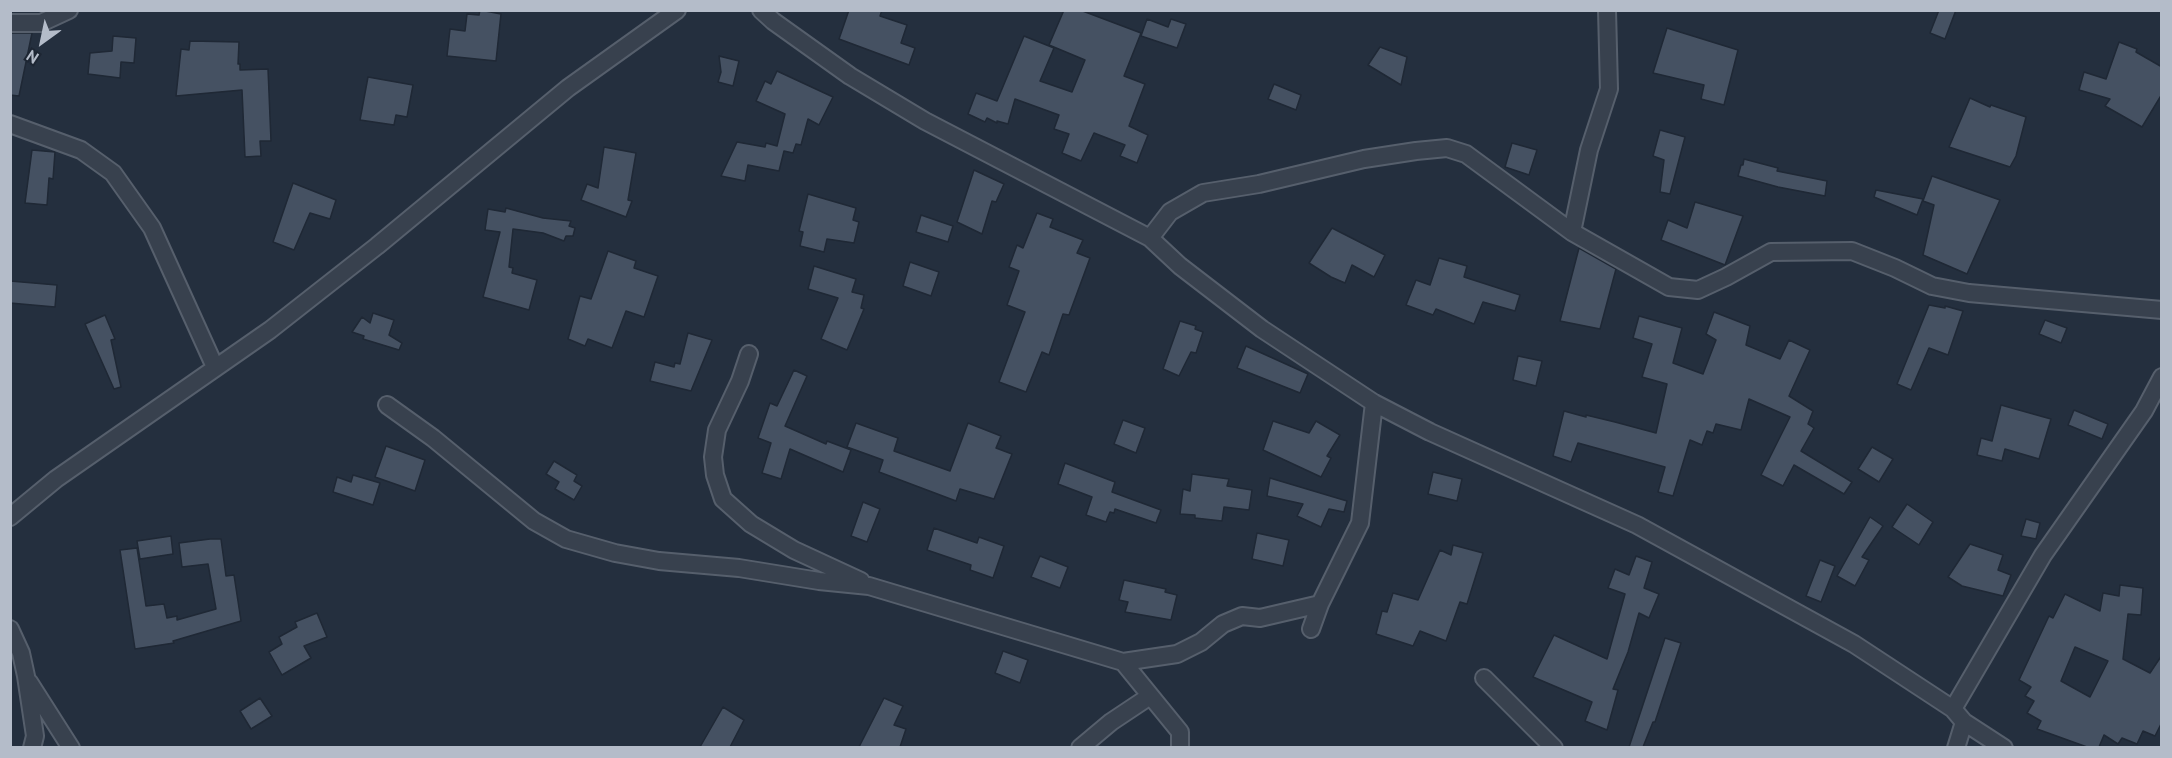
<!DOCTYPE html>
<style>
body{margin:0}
#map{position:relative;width:2172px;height:758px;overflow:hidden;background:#242f3e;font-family:"PT Sans",sans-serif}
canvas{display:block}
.frame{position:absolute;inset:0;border:12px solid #b4bcc9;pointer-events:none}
.north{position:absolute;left:12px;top:12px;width:60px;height:60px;-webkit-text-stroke:4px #1d2633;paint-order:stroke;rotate:213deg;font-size:16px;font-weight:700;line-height:24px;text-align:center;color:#b4bcc9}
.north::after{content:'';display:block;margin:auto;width:21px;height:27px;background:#b4bcc9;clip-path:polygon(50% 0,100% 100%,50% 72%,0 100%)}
</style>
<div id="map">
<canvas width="2172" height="758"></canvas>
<div class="frame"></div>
<div class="north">N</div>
</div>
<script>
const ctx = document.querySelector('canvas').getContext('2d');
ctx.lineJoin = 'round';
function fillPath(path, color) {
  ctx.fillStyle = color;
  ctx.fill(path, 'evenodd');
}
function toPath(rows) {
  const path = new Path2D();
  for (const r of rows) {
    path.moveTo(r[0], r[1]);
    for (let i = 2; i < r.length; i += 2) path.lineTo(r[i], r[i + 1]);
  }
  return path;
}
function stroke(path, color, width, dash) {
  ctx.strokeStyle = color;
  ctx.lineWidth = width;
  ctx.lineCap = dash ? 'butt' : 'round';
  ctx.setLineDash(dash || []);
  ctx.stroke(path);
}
const building = toPath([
 [480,10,501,14,496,61,447,56,450,29,465,31,467,14,479,15,480,10],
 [849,10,882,10,880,16,907,25,901,43,915,48,909,65,839,39,849,10],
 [1064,10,1080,10,1141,33,1124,76,1145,84,1129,126,1148,135,1137,163,1120,156,1125,145,1094,133,1081,161,1062,153,1069,134,1054,129,1059,115,1015,99,1008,124,997,121,997,123,987,118,985,122,968,114,976,93,997,101,1024,36,1054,48,1040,81,1072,92,1085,60,1049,45,1064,10],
 [1939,10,1956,10,1945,39,1930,33,1939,10],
 [1147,19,1168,27,1171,19,1186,24,1177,48,1141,36,1147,19],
 [1667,28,1738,50,1724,105,1701,99,1704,85,1653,73,1667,28],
 [10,33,32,33,19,96,10,95,10,33],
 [113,36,136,38,134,63,121,62,120,78,88,74,90,53,112,51,113,36],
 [190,41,239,42,238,64,240,64,240,70,268,69,271,141,260,141,261,156,245,157,242,90,176,96,181,49,189,50,190,41],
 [2119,42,2137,49,2136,52,2162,67,2162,94,2142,127,2105,106,2110,99,2079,90,2084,72,2106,79,2119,42],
 [1380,47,1407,57,1401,85,1368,65,1380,47],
 [719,56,739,61,733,86,718,82,721,72,719,56],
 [777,71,833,97,819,125,808,119,801,145,796,144,793,153,784,151,779,171,748,165,745,181,721,176,737,142,765,147,766,143,777,146,785,114,756,101,765,81,771,84,777,71],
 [368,77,413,85,407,117,396,115,394,125,360,120,368,77],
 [1274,84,1301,95,1296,110,1268,99,1274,84],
 [1970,98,1990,107,1991,105,2026,117,2016,156,2010,167,1949,147,1970,98],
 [1660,130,1685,137,1670,194,1660,192,1664,160,1653,156,1660,130],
 [1512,143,1537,150,1529,175,1505,167,1512,143],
 [604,147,636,153,628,200,632,201,626,217,581,200,587,184,598,188,604,147],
 [32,150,55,152,53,179,49,178,47,205,25,203,32,150],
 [1744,159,1778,168,1777,171,1827,181,1825,196,1778,187,1738,176,1741,165,1743,165,1744,159],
 [974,170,1004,184,996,202,992,201,982,234,957,222,974,170],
 [1932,176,2000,200,1967,274,1923,255,1934,205,1923,201,1932,176],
 [293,183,336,200,330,219,310,213,294,250,273,242,293,183],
 [1876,190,1923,199,1917,215,1874,197,1876,190],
 [808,194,856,208,853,220,859,222,854,243,827,239,824,252,800,246,803,232,799,231,808,194],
 [1695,202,1743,216,1725,265,1661,240,1668,220,1687,228,1695,202],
 [506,208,543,218,571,221,569,226,575,228,573,236,566,236,564,241,543,233,513,229,509,267,513,268,512,273,537,280,529,310,483,297,500,232,485,230,488,209,505,212,506,208],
 [1037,213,1053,219,1050,227,1083,240,1077,253,1090,258,1069,315,1063,314,1049,355,1042,352,1026,392,999,382,1025,312,1007,305,1019,271,1009,267,1017,245,1023,248,1037,213],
 [921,215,953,226,948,242,916,232,921,215],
 [1332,228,1385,255,1374,277,1352,265,1345,283,1331,277,1309,263,1332,228],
 [1579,248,1616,269,1600,329,1560,321,1579,248],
 [608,251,636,261,634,268,658,276,644,317,626,311,612,348,588,339,585,346,568,339,580,296,591,299,608,251],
 [1439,258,1467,266,1464,277,1520,295,1515,311,1483,302,1474,324,1436,309,1433,315,1406,305,1416,280,1430,285,1439,258],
 [910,262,939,272,931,296,903,286,910,262],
 [814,266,856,279,852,292,864,295,861,308,864,309,847,350,821,339,838,298,808,289,814,266],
 [10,281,57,285,55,307,10,303,10,281],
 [1929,305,1945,308,1945,306,1963,311,1948,355,1929,348,1911,390,1897,384,1929,305],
 [1714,312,1750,326,1746,345,1780,359,1789,340,1810,350,1789,396,1813,411,1808,424,1814,428,1801,451,1852,482,1844,494,1794,465,1783,486,1761,475,1790,417,1749,399,1741,430,1716,424,1713,433,1707,431,1702,445,1690,440,1673,496,1658,492,1665,467,1578,443,1571,462,1553,456,1564,411,1586,417,1586,415,1615,422,1656,433,1667,384,1642,377,1652,344,1633,338,1639,316,1682,328,1673,363,1703,374,1716,340,1706,334,1714,312],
 [373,313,394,320,389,335,402,343,399,350,363,339,364,336,352,332,362,317,370,323,373,313],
 [105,315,115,339,111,340,121,387,114,389,85,324,105,315],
 [2045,320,2067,328,2061,343,2039,334,2045,320],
 [1180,321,1196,326,1195,329,1203,332,1196,353,1191,352,1179,376,1163,369,1180,321],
 [688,333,712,340,691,391,650,381,655,362,674,367,675,363,680,364,688,333],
 [1246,346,1308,374,1300,393,1237,368,1246,346],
 [1518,356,1542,361,1536,386,1513,380,1518,356],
 [794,370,807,376,785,426,826,444,827,441,851,450,843,472,790,449,781,479,762,473,771,443,758,438,770,403,777,406,794,370],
 [2001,405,2051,419,2039,459,2005,449,2002,461,1977,455,1981,438,1992,441,2001,405],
 [2074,410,2108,424,2102,439,2068,425,2074,410],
 [1123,420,1145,428,1136,453,1114,444,1123,420],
 [1273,421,1309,433,1316,421,1340,435,1327,456,1331,458,1321,477,1263,450,1273,421],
 [856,423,898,438,894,451,950,471,968,423,1001,436,996,448,1012,454,994,499,960,489,956,501,879,472,883,460,847,447,856,423],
 [386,446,425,460,415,491,375,477,386,446],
 [1872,447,1893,459,1879,482,1858,469,1872,447],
 [554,461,577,475,574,481,582,486,574,500,555,489,559,482,546,474,554,461],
 [1065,463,1115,482,1112,492,1161,510,1156,523,1115,509,1114,513,1110,512,1106,522,1086,515,1092,497,1058,484,1065,463],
 [1433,472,1462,479,1457,501,1428,494,1433,472],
 [1192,474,1229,479,1227,486,1252,490,1249,510,1224,507,1222,521,1195,518,1195,515,1180,514,1183,489,1190,491,1192,474],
 [353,475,380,483,373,505,333,492,337,477,351,482,353,475],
 [1270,478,1347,501,1344,512,1329,509,1321,527,1297,516,1303,504,1267,496,1270,478],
 [863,502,880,509,867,542,851,536,863,502],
 [1907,504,1933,522,1919,545,1892,527,1907,504],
 [1870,517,1883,526,1862,557,1869,560,1855,586,1837,576,1870,517],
 [2026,519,2040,523,2036,539,2021,536,2026,519],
 [934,528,977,543,979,537,1004,546,993,578,970,570,971,565,927,550,934,528],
 [1257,533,1289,540,1283,566,1252,559,1257,533],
 [171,536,173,554,140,559,137,541,171,536],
 [210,539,221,539,226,576,234,575,241,621,173,641,174,643,135,649,120,550,137,548,146,606,164,604,167,618,177,616,177,620,216,609,208,564,182,567,179,543,210,539],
 [1970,544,2003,555,1998,570,2011,575,2003,596,1962,586,1948,577,1970,544],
 [1453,545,1483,553,1467,604,1460,602,1446,641,1420,631,1413,646,1376,634,1382,611,1387,612,1393,593,1418,600,1440,550,1451,555,1453,545],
 [1040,556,1068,567,1060,588,1031,577,1040,556],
 [1636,556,1652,562,1644,588,1659,594,1649,618,1639,613,1628,652,1613,689,1618,690,1607,730,1585,721,1592,702,1533,677,1554,635,1607,659,1625,594,1608,588,1615,569,1629,575,1636,556],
 [1820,560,1835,566,1821,602,1806,596,1820,560],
 [1124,580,1166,589,1165,592,1177,595,1171,620,1125,612,1128,602,1119,600,1124,580],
 [2120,585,2143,588,2141,615,2128,614,2123,659,2150,673,2162,655,2162,722,2155,736,2143,731,2137,744,2122,738,2118,744,2104,735,2099,747,2087,747,2037,729,2041,721,2027,713,2034,701,2025,696,2031,687,2019,680,2049,616,2053,618,2065,594,2100,611,2103,593,2119,596,2120,585],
 [2075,647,2108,661,2090,697,2061,681,2075,647],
 [317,613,327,637,304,646,311,658,282,675,269,652,282,644,279,637,297,627,295,622,317,613],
 [1665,638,1681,643,1655,722,1653,722,1643,747,1629,747,1665,638],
 [1003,651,1028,660,1020,683,995,673,1003,651],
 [260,698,272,716,251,729,240,711,260,698],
 [884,698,903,706,894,725,906,729,900,747,859,747,884,698],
 [723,707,744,720,730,747,700,747,723,707]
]);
fillPath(building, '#455162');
stroke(building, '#1f2835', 1.5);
const street = toPath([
 [761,10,773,21,850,76,925,121,1150,238,1180,266,1262,329,1374,403,1430,432,1637,525,1854,644,1953,709,1964,722,2004,748],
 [10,23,41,23,69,10],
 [10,124,81,150,113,173,152,228,215,367],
 [1572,232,1589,150,1609,89,1607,10],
 [1150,238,1170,212,1203,193,1259,184,1364,159,1416,151,1447,148,1466,154,1572,232,1669,287,1698,290,1726,277,1771,252,1852,251,1895,268,1932,286,1969,293,2162,310],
 [749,354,740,381,717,430,713,457,715,475,723,499,751,524,794,550,861,581],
 [387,405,433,438,534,521,566,539,615,553,659,561,739,568,819,581,869,586,1123,662,1177,654,1201,642,1223,624,1242,616,1260,618,1320,604,1311,629],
 [10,517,56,479,270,330,377,246,568,88,677,10],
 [1320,604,1360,523,1374,403],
 [10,629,21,653,26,676,35,736,32,748],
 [1123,662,1180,732,1180,748],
 [1484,678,1554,748],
 [29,682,71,748],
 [1953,709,2043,555,2144,411,2162,377],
 [1080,748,1111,722,1150,696],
 [1956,748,1964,722]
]);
stroke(street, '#565f6c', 20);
stroke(street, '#38414e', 16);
</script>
